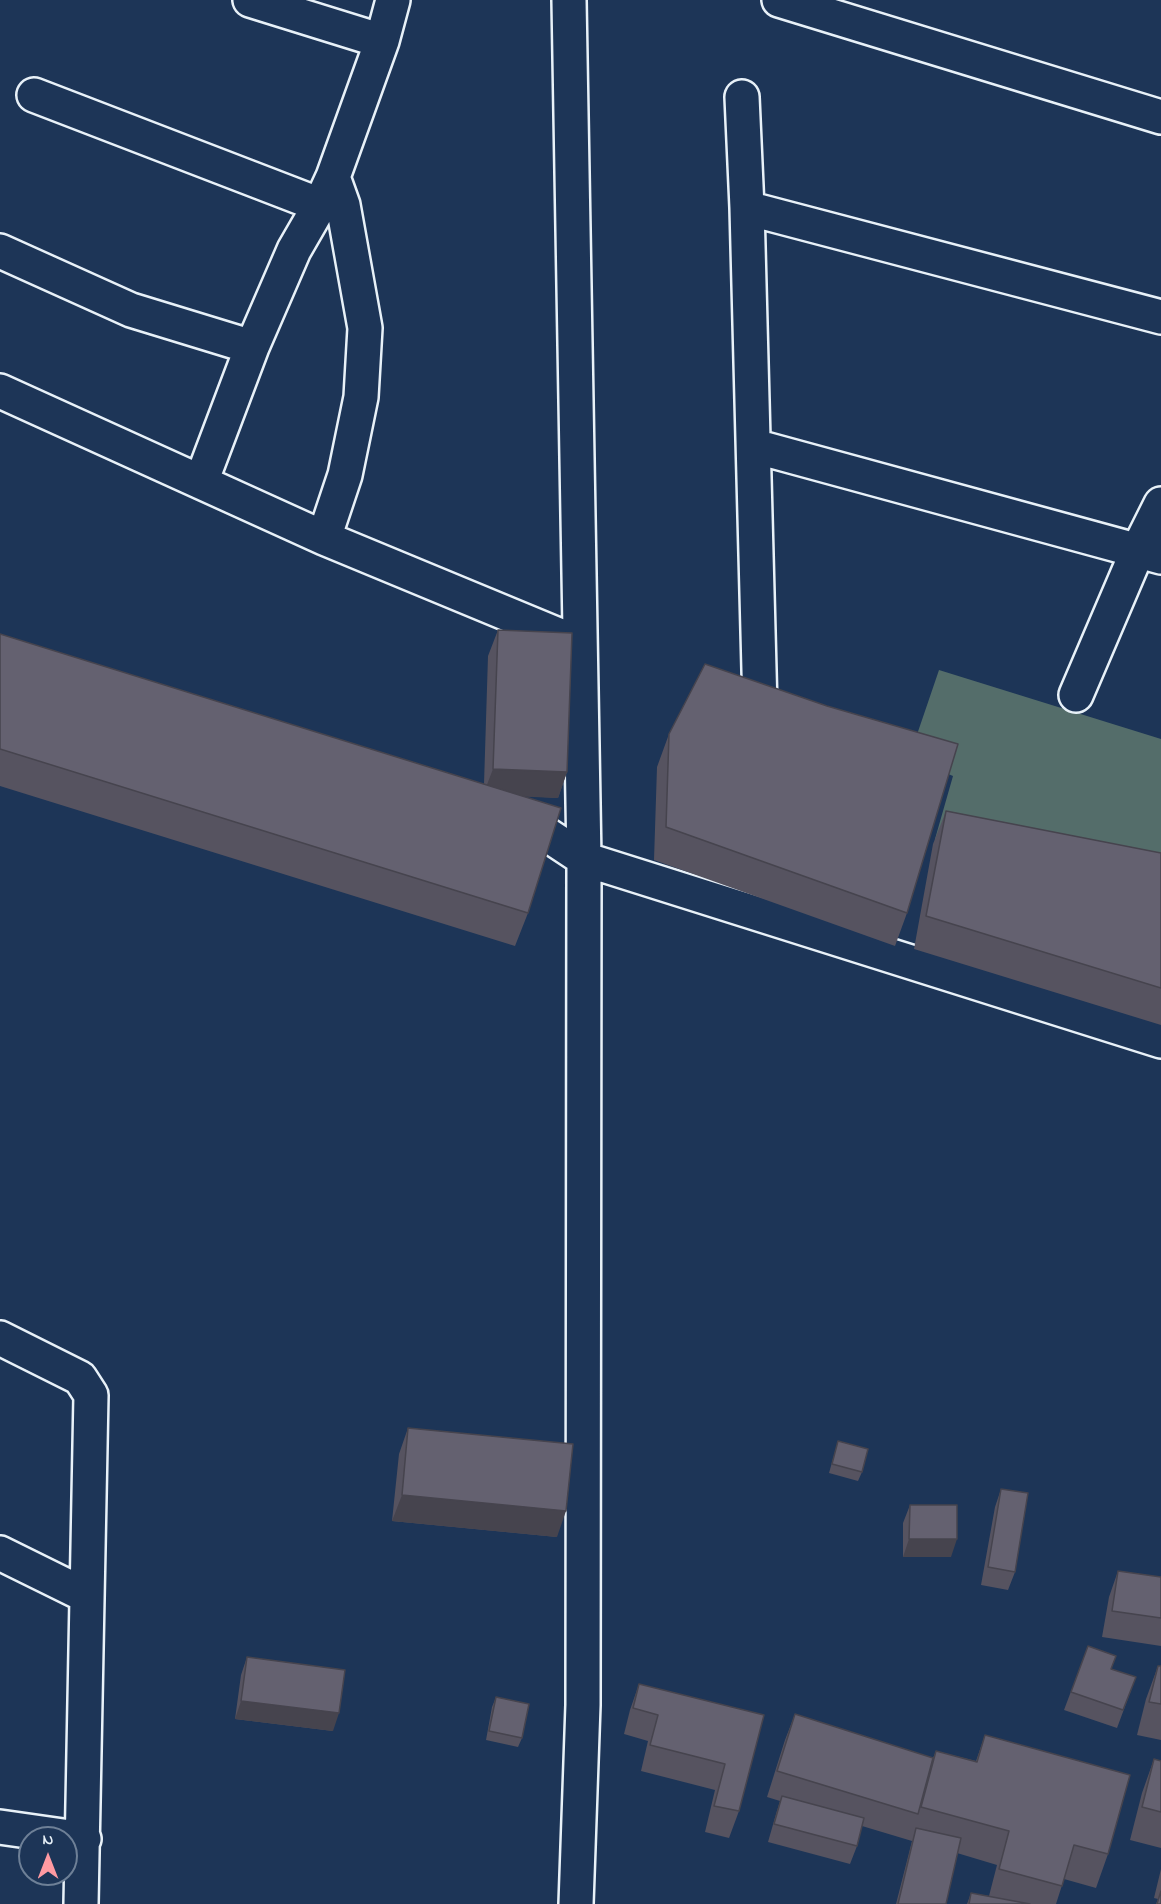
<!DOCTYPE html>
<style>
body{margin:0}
#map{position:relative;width:1161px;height:1904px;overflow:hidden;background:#1d3557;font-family:"Indie Flower",sans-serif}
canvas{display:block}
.north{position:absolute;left:18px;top:1826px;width:60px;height:60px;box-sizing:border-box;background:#1d3557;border:2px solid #6e8097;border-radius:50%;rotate:0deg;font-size:16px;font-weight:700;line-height:24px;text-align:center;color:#e8f1f8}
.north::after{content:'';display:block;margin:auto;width:21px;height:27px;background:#ff9aa2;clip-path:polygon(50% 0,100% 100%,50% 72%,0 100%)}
</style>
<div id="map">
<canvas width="1161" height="1904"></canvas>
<div class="north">N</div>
</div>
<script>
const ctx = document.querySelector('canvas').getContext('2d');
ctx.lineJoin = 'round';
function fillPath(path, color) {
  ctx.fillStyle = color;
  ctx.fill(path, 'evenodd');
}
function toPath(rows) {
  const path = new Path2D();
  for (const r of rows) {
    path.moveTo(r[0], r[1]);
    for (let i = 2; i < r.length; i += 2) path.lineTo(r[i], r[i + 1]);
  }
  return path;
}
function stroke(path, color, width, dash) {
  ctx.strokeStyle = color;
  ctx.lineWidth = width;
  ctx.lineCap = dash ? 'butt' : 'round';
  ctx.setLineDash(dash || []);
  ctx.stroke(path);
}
fillPath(toPath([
 [939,670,1161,739,1161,882,935,839,953,776,909,758]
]), '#546d6a');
const minor = toPath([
 [250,0,382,41],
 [569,0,584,859,583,1705,576,1904],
 [779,0,1161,117],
 [34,95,320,205],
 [742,97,747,208],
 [0,251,131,310,252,347],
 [0,391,324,538,580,644],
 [754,446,1161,557],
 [201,482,252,347,294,250,320,205,333,177,382,41,393,0],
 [324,538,345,475,361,397,365,328,343,205,333,177],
 [1076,695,1138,550,1161,504],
 [760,708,747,208,1161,317],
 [512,814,525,820,584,859,1161,1041],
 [0,1338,80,1378,91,1395,81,1904],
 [0,1553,87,1596],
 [0,1827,84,1839]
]);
stroke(minor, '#e8f1f8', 38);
stroke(minor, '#1d3557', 33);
fillPath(toPath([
 [498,630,567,772,558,798,525,796,528,913,515,946,0,786,0,634,484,784,488,656],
 [669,734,907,913,895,946,654,860,657,767],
 [946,811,1161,853,1161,1025,914,949,933,844],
 [408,1428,557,1537,392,1521,399,1454],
 [838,1441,862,1472,858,1481,829,1473],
 [1001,1489,1015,1572,1008,1590,981,1585,995,1507],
 [910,1505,951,1557,903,1557,903,1523],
 [1118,1571,1161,1577,1161,1646,1102,1637,1109,1597],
 [1088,1646,1111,1669,1136,1677,1117,1728,1064,1710],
 [247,1657,333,1731,235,1719,241,1675],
 [1158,1666,1161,1666,1161,1740,1137,1735,1146,1699],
 [639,1684,764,1715,739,1811,729,1838,705,1832,715,1790,641,1771,648,1741,624,1734,630,1710],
 [496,1697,522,1738,518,1747,486,1740,492,1707],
 [795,1714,933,1758,936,1751,976,1761,985,1735,1108,1854,1096,1888,1064,1879,1056,1904,967,1904,971,1893,989,1896,997,1865,957,1853,946,1904,896,1904,912,1841,862,1826,857,1846,850,1864,768,1842,776,1814,780,1801,767,1797,785,1740],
 [1154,1759,1161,1761,1161,1848,1130,1840,1142,1793],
 [1161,1869,1161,1904,1156,1904,1158,1899,1154,1898]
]), '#565360');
fillPath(toPath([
 [493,769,567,772,558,798,483,795],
 [402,1495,566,1511,557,1537,392,1521],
 [909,1539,957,1539,951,1557,903,1557],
 [241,1701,339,1713,333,1731,235,1719]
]), '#46444e');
const building = toPath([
 [498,630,572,633,567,772,493,769,498,630],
 [0,634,561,808,528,913,0,749,0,634],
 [705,664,827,706,958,744,907,913,666,827,669,734,705,664],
 [946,811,1161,853,1161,988,926,916,946,811],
 [408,1428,573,1444,566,1511,402,1495,408,1428],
 [838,1441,868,1449,862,1472,832,1464,838,1441],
 [1001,1489,1028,1493,1015,1572,988,1567,1001,1489],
 [910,1505,957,1505,957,1539,909,1539,910,1505],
 [1118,1571,1161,1577,1161,1618,1112,1611,1118,1571],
 [1088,1646,1116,1656,1111,1669,1136,1677,1123,1710,1071,1692,1088,1646],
 [247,1657,345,1670,339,1713,241,1701,247,1657],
 [1158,1666,1161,1666,1161,1704,1149,1702,1158,1666],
 [639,1684,764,1715,739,1811,714,1806,725,1764,650,1745,658,1715,633,1708,639,1684],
 [496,1697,529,1704,522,1738,489,1731,496,1697],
 [795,1714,933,1758,918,1814,777,1771,795,1714],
 [985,1735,1130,1775,1108,1854,1074,1845,1062,1886,999,1869,1009,1831,921,1807,936,1751,977,1762,985,1735],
 [1154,1759,1161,1761,1161,1812,1142,1807,1154,1759],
 [782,1796,864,1818,857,1846,774,1824,782,1796],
 [916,1828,961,1838,946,1904,898,1904,916,1828],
 [1161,1891,1161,1904,1157,1904,1161,1891],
 [971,1893,1030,1904,969,1904,971,1893]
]);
fillPath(building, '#646170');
stroke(building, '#46444e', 1.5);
</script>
